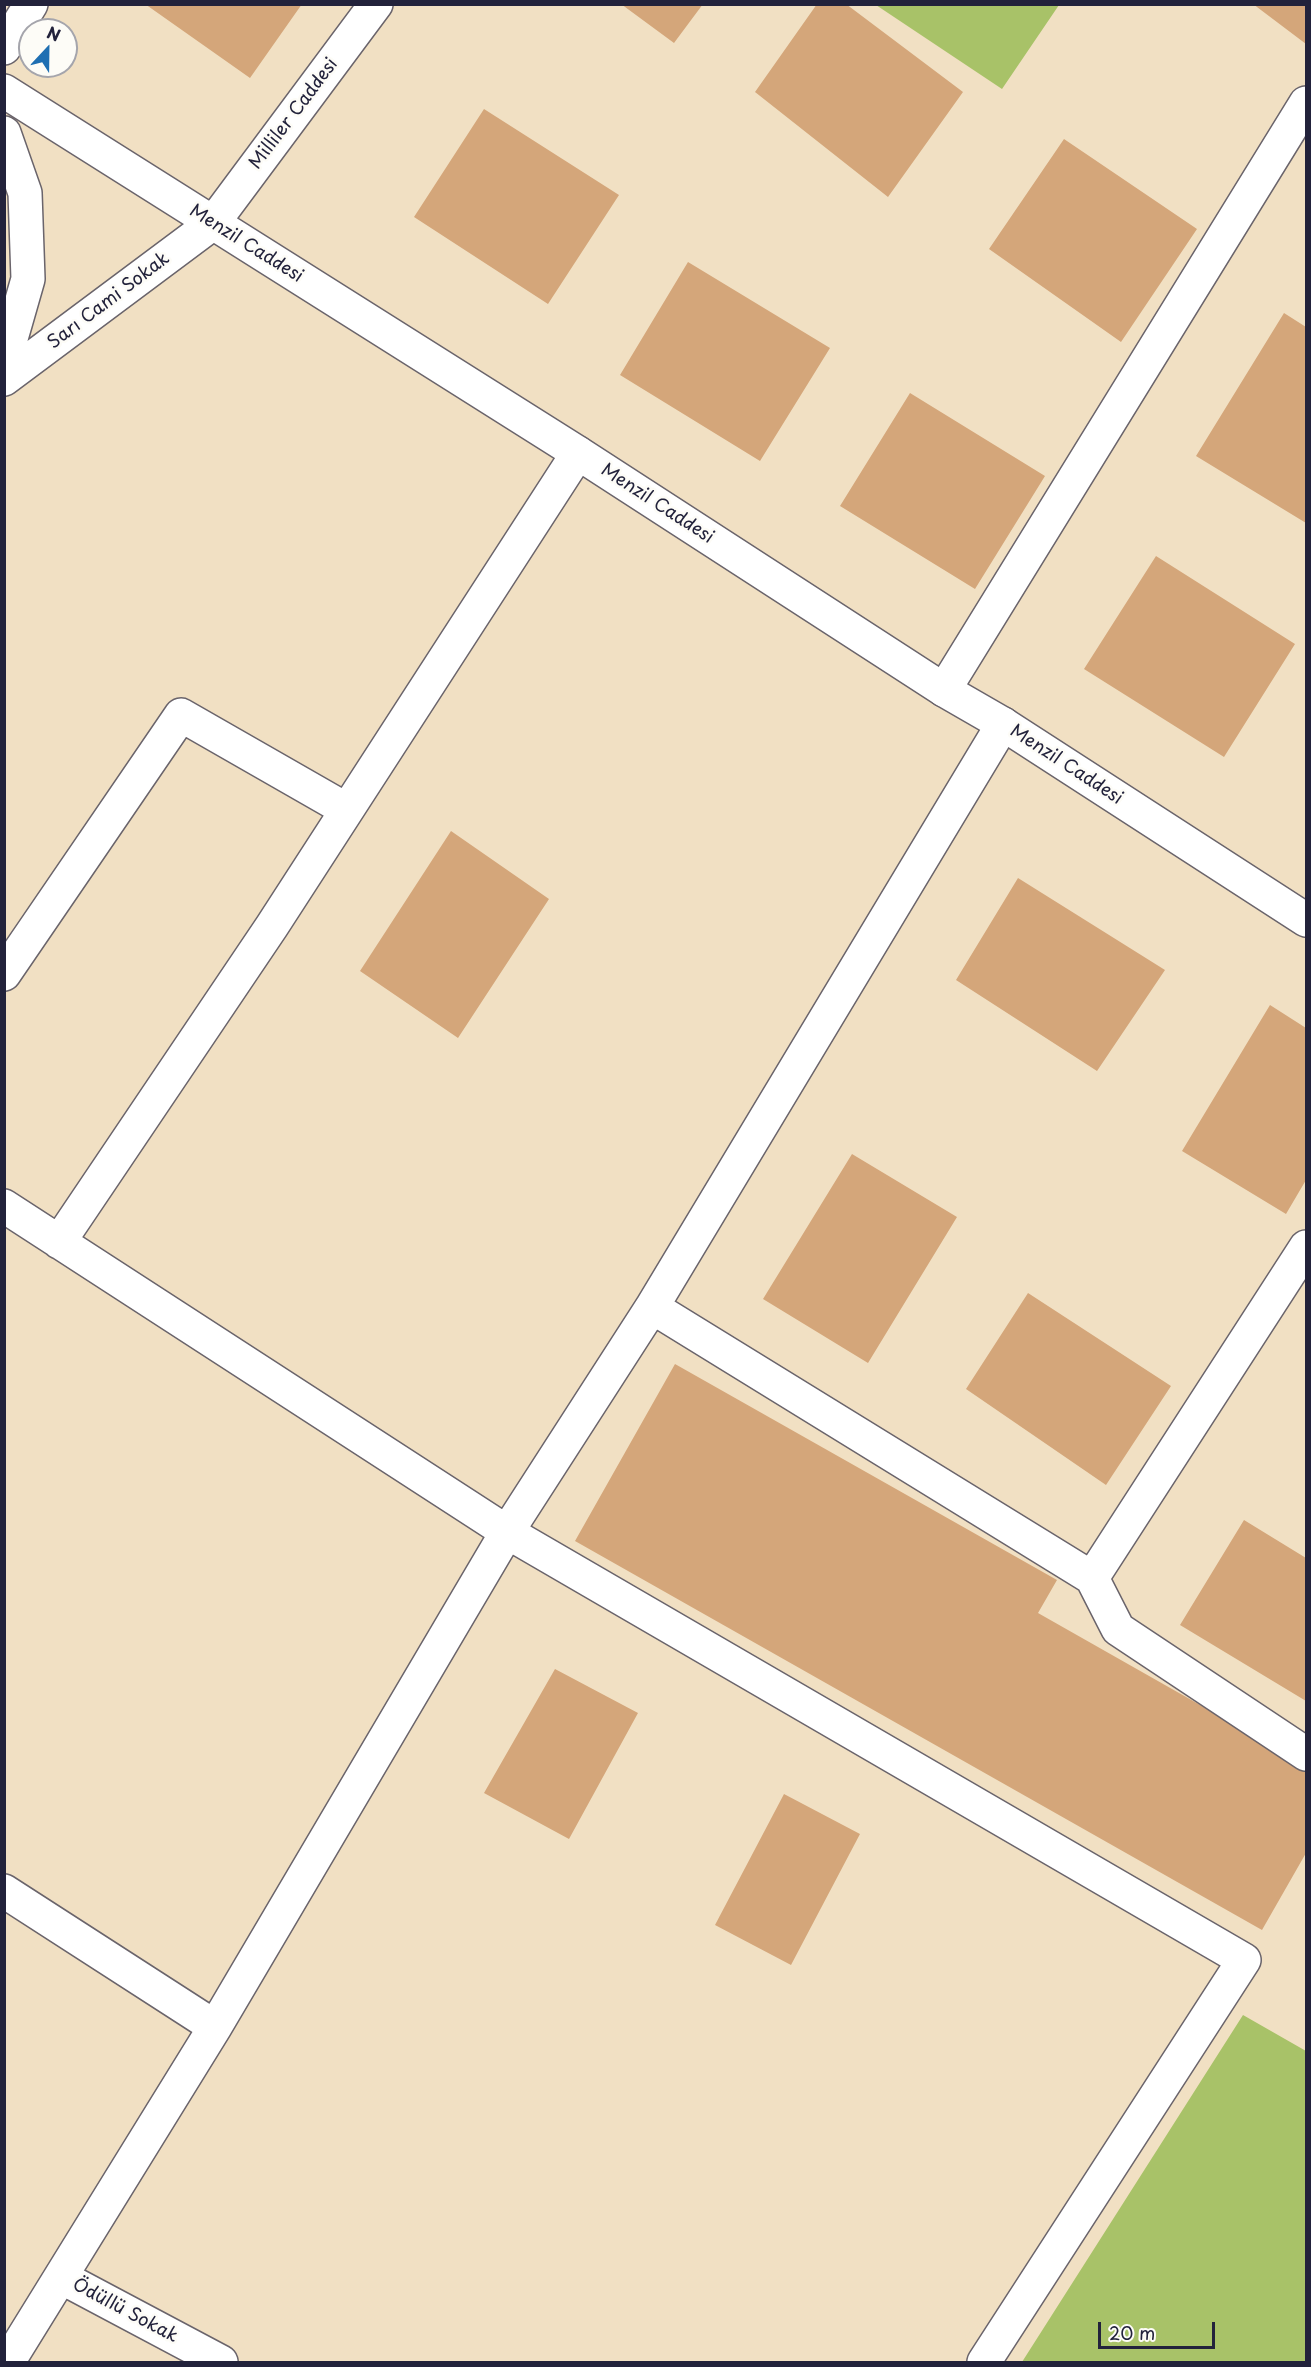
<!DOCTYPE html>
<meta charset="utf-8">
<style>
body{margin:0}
#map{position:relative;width:1311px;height:2367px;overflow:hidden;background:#f1e0c3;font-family:"Playpen Sans",sans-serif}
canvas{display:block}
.frame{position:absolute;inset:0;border:6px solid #22223b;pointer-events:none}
.north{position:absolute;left:18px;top:18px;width:60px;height:60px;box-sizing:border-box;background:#fdfcf7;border:2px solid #a5a5ac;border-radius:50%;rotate:22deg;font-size:16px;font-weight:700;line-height:24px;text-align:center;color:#22223b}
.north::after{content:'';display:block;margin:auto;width:21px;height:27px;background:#1f6fb2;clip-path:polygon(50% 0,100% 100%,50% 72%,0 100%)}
.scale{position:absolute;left:1098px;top:2322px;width:117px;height:27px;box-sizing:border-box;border:3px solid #22223b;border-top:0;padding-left:8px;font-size:18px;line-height:21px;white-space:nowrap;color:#22223b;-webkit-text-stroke:4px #fdfcf7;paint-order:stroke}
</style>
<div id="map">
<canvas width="1311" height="2367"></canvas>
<div class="frame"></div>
<div class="north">N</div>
<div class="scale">20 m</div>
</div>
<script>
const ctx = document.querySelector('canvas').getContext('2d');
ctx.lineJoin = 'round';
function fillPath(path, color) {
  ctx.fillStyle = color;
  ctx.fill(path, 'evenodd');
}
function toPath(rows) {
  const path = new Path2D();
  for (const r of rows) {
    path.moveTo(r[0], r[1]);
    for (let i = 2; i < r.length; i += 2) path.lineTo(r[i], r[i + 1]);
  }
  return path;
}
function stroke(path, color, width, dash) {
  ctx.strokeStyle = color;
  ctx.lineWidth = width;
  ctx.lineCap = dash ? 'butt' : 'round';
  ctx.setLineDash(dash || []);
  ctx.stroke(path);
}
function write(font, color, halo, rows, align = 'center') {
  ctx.font = font + ' "Playpen Sans",sans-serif';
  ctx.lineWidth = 5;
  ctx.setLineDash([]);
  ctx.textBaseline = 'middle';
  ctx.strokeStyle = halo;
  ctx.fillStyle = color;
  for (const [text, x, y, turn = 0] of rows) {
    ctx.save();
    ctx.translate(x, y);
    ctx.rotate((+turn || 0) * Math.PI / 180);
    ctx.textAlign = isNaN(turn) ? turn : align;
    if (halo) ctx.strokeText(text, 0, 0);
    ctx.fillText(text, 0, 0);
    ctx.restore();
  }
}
fillPath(toPath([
 [876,5,1059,5,1002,89],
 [1243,2015,1306,2051,1306,2362,1022,2362]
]), '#a8c268');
fillPath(toPath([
 [145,4,302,4,250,78],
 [621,4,703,4,674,43],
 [817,4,846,4,963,92,888,197,755,92],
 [1253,4,1306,4,1306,44],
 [484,109,619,195,548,304,414,217],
 [1064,139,1197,229,1121,342,989,249],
 [688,262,830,348,760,461,620,375],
 [1284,313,1306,327,1306,523,1196,456],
 [910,393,1045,476,975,589,840,506],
 [1156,556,1295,644,1224,757,1084,669],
 [451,831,549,899,458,1038,360,971],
 [1018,878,1165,970,1097,1071,956,980],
 [1270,1005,1306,1028,1306,1180,1286,1214,1182,1151],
 [852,1154,957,1217,868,1363,763,1299],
 [1028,1293,1171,1386,1106,1485,966,1389],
 [675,1364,1057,1580,1038,1613,1306,1765,1306,1853,1262,1930,575,1541],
 [1244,1520,1306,1558,1306,1701,1180,1625],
 [555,1669,638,1713,569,1839,484,1793],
 [784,1794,860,1834,791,1965,715,1925]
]), '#d4a67a');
const minor = toPath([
 [4,48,31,4],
 [4,133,25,193,28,279,4,363],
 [4,379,213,223],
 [944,690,1306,103],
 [4,974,181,715,347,810],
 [4,1206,507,1532,1244,1960,984,2362],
 [59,1242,272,926,578,453],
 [652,1307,1092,1578,1306,1247],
 [1092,1578,1118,1629,1306,1754],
 [4,1891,215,2027],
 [61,2277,221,2362],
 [8,2362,215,2027,507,1532,652,1307,1003,724]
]);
const tertiary = toPath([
 [4,91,578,453,944,690,1003,724,1306,920],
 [213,223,376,4]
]);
stroke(minor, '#6a646b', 36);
stroke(tertiary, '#6a646b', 36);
stroke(minor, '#fff', 33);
stroke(tertiary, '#fff', 33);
write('18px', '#22223b', '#fdfcf7', [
 ["Milliler Caddesi",294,114,-53],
 ["Menzil Caddesi",246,244,32],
 ["Sarı Cami Sokak",109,301,-37],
 ["Menzil Caddesi",657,504,33],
 ["Menzil Caddesi",1066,765,33],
 ["Ödüllü Sokak",125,2311,28]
]);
</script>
